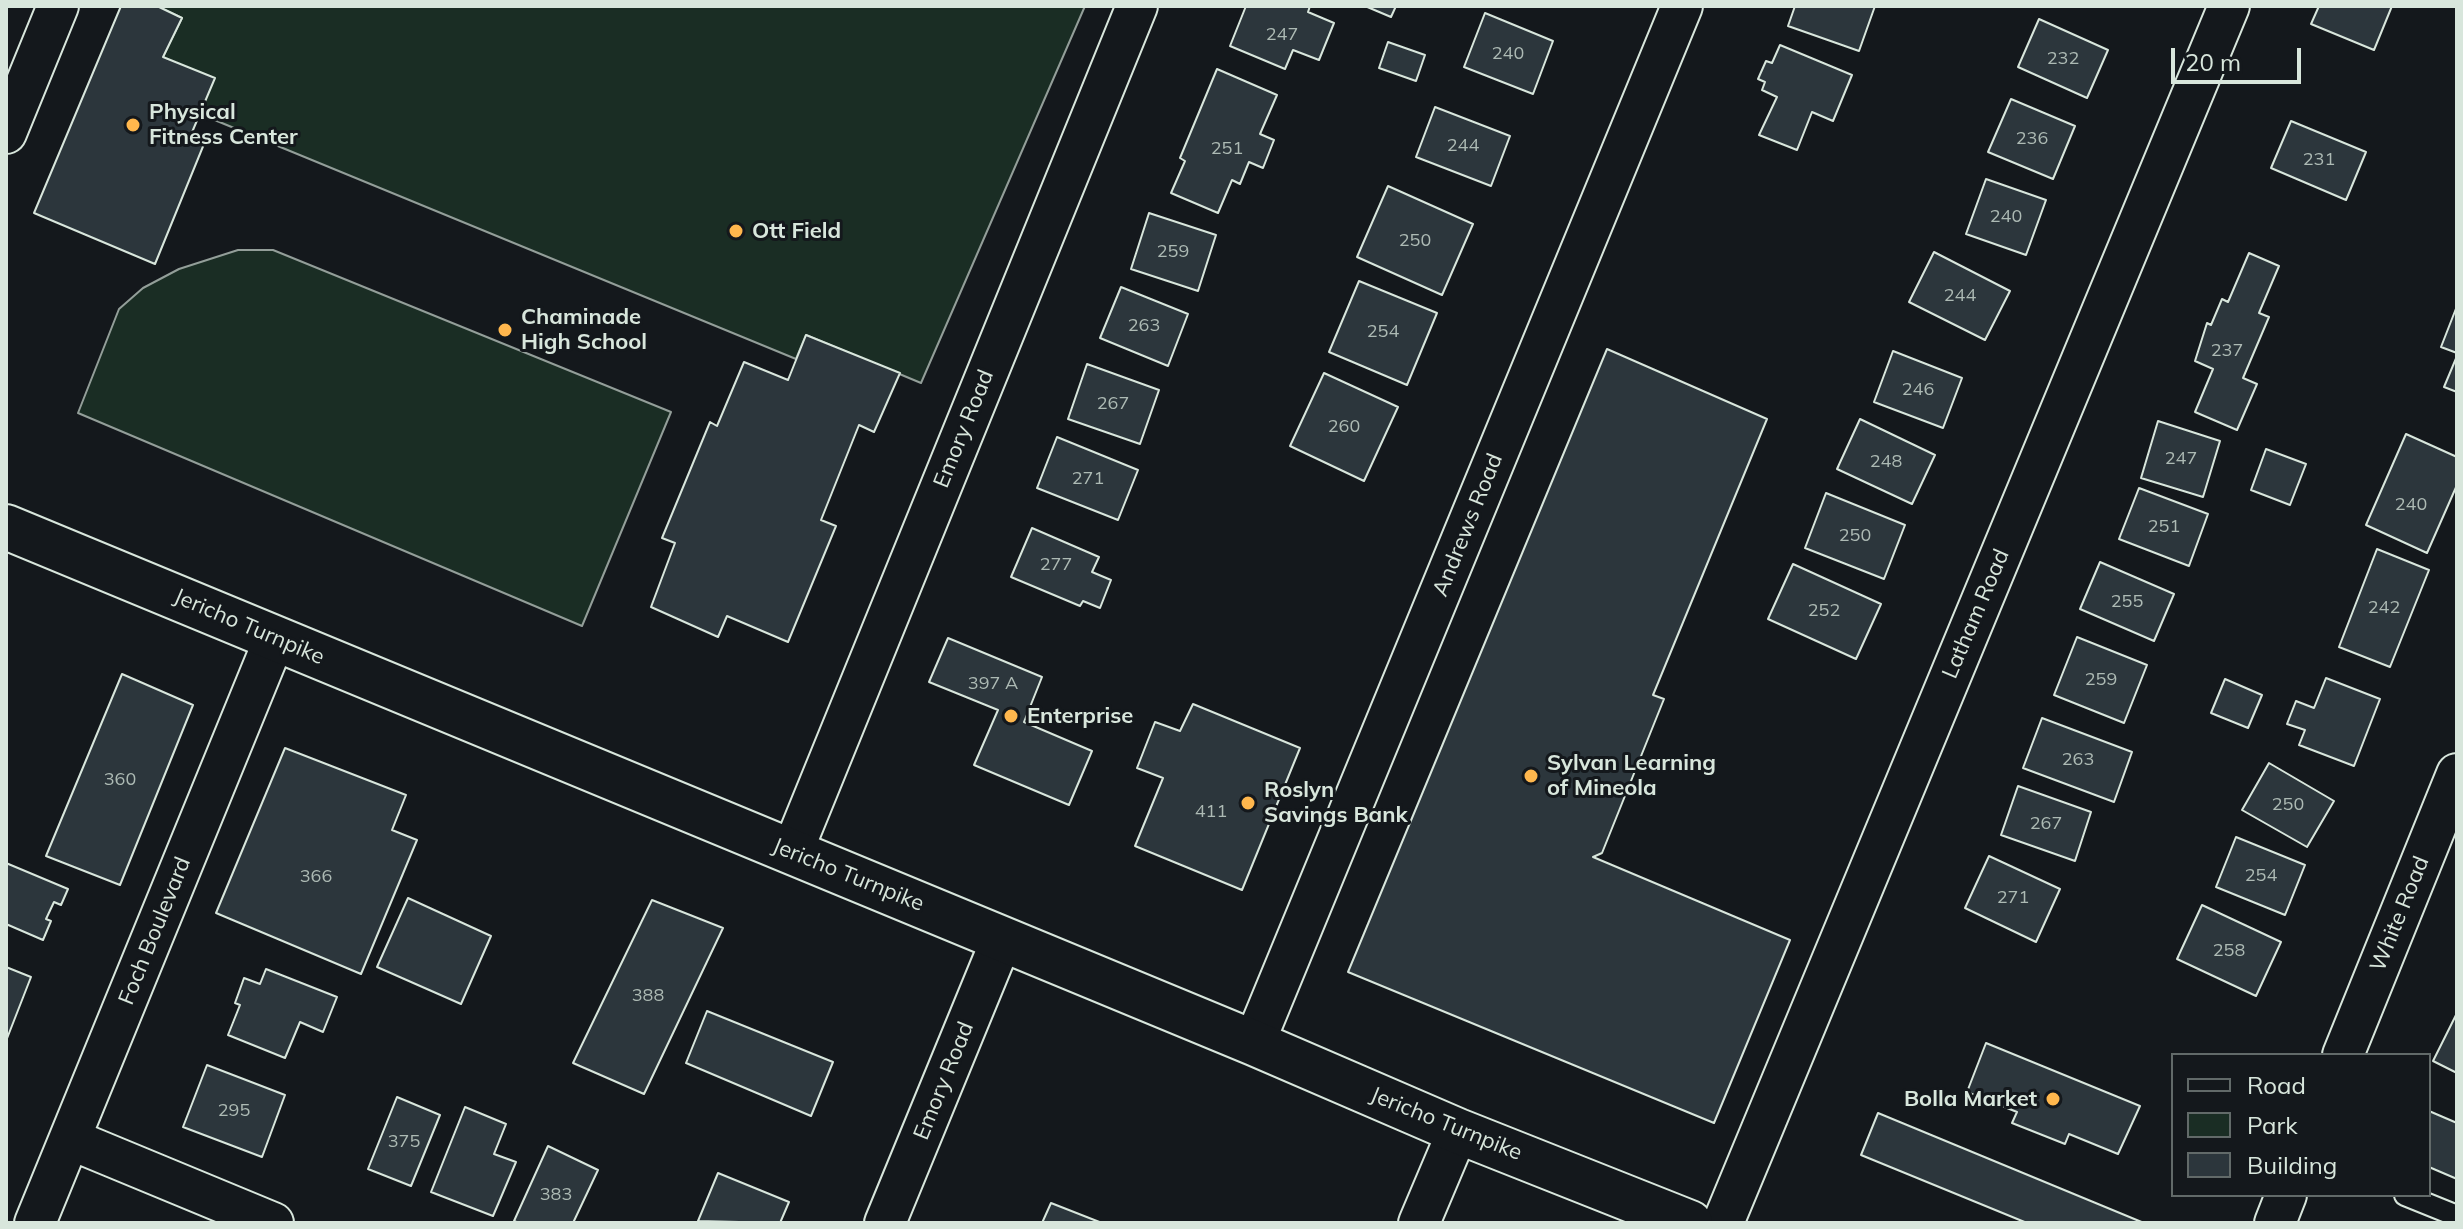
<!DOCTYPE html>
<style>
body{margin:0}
#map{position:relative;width:2463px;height:1229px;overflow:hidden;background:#14181c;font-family:Mulish,sans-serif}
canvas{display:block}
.frame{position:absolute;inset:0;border:8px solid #d8e6dc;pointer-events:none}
.legend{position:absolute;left:2171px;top:1053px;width:260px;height:144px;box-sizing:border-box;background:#14181c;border:2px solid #626a69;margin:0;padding:10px 14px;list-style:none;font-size:24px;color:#d8e6dc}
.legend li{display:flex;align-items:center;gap:16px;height:40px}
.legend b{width:40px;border:2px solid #626a69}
.scale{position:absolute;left:2171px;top:48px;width:130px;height:36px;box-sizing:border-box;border:4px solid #d8e6dc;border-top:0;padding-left:10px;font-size:24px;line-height:28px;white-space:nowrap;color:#d8e6dc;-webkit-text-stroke:6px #14181c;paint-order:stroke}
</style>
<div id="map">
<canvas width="2463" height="1229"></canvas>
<div class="frame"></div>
<ul class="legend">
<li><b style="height:10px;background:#14181c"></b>Road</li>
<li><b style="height:22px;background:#1a2d24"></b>Park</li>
<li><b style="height:22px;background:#2c363c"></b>Building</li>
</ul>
<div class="scale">20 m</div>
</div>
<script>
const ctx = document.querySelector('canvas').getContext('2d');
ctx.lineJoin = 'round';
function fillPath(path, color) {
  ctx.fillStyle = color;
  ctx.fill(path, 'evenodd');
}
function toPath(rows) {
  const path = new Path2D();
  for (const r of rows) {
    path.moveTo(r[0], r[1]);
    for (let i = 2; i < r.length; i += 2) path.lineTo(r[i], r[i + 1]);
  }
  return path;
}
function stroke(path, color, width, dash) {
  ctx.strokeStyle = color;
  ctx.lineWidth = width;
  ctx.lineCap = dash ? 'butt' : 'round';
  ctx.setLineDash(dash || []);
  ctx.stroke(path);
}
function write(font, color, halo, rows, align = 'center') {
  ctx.font = font + ' Mulish,sans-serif';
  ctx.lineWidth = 6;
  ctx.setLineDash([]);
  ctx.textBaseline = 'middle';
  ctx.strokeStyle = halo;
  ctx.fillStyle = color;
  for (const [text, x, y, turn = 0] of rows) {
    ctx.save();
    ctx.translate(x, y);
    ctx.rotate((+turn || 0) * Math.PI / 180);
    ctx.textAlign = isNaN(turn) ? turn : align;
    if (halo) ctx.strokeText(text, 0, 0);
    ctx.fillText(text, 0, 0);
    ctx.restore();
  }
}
const green = toPath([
 [157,6,1085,6,921,383,806,335,796,359,200,114,163,57,182,18,157,6],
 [238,250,273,250,671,412,582,626,78,413,119,309,143,288,179,269,238,250]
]);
fillPath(green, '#1a2d24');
stroke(green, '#939e99', 2);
const building = toPath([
 [121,6,157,6,182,18,163,57,215,78,190,137,204,144,155,264,34,213,121,6],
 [1246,6,1310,6,1308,12,1334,23,1319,60,1293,50,1285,69,1230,46,1246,6],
 [1365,6,1396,6,1391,17,1365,6],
 [1795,6,1875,6,1859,51,1788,26,1795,6],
 [2319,6,2392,6,2374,50,2311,24,2319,6],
 [1485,13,1553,41,1533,94,1464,67,1485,13],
 [2039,19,2108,50,2087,98,2018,67,2039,19],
 [1388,42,1425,55,1416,81,1379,68,1388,42],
 [1780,45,1852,75,1833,121,1812,112,1797,150,1759,135,1777,97,1762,90,1765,82,1758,79,1766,61,1772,63,1780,45],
 [1217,69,1277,95,1260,134,1274,140,1263,168,1249,162,1240,184,1232,180,1218,213,1171,193,1185,161,1180,158,1217,69],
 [2011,99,2075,126,2053,179,1988,152,2011,99],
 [1435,107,1510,136,1491,186,1416,157,1435,107],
 [2291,121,2366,152,2346,200,2271,168,2291,121],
 [1986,179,2046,200,2026,255,1966,234,1986,179],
 [1388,186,1473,224,1442,295,1357,257,1388,186],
 [1149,213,1216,235,1198,291,1131,269,1149,213],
 [1934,252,2010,291,1985,340,1909,302,1934,252],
 [2249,253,2279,266,2259,313,2269,317,2243,378,2257,384,2237,430,2195,412,2213,369,2195,361,2207,323,2211,325,2222,299,2228,302,2249,253],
 [1359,281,1437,313,1407,385,1329,352,1359,281],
 [1121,287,1188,314,1168,366,1100,338,1121,287],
 [2457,306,2457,353,2441,347,2457,306],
 [806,335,900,373,874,432,859,425,821,520,836,526,788,642,727,616,718,637,651,607,675,543,662,538,710,422,717,426,744,362,788,380,806,335],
 [1607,349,1767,419,1653,695,1664,699,1602,853,1593,857,1790,940,1714,1123,1348,972,1607,349],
 [1893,351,1962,378,1943,428,1874,402,1893,351],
 [2457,356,2457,392,2444,387,2457,356],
 [1087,364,1159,390,1140,444,1068,419,1087,364],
 [1324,373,1398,407,1364,481,1290,446,1324,373],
 [1860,419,1935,455,1912,504,1837,469,1860,419],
 [2158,421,2220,441,2203,497,2141,478,2158,421],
 [2406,434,2457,457,2457,485,2427,553,2366,525,2406,434],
 [1057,437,1138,470,1118,520,1037,488,1057,437],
 [2266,449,2306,464,2290,505,2251,490,2266,449],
 [2139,488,2208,514,2189,566,2119,539,2139,488],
 [1826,493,1905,525,1884,579,1805,548,1826,493],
 [1032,528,1099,557,1092,572,1111,580,1100,608,1083,601,1080,606,1011,577,1032,528],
 [2377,549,2429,570,2390,667,2339,647,2377,549],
 [2100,562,2174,594,2154,641,2080,609,2100,562],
 [1793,564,1881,604,1856,659,1768,619,1793,564],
 [2077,637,2147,665,2124,723,2054,695,2077,637],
 [948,638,1042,677,1024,722,1092,751,1069,805,974,765,998,710,929,682,948,638],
 [122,674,193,705,120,885,46,856,122,674],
 [2326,678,2380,699,2354,766,2299,745,2305,730,2287,724,2296,701,2314,708,2326,678],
 [2225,679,2262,695,2248,728,2211,713,2225,679],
 [1193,704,1300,748,1242,890,1135,846,1163,778,1137,768,1155,722,1180,731,1193,704],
 [2042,718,2132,752,2114,802,2023,768,2042,718],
 [285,748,406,795,392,830,417,840,361,974,216,913,285,748],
 [2269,763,2334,801,2307,847,2242,810,2269,763],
 [2018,786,2091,812,2075,861,2001,835,2018,786],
 [2236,837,2305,865,2285,915,2216,887,2236,837],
 [1989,856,2060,889,2036,942,1965,908,1989,856],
 [6,863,68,889,61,905,54,902,46,919,51,921,43,940,6,924,6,863],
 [408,898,491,936,461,1004,377,967,408,898],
 [652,900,723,928,644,1094,573,1063,652,900],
 [2202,905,2281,942,2256,996,2177,959,2202,905],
 [6,967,31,977,6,1041,6,967],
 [266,969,337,997,323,1032,300,1022,285,1058,228,1035,240,1005,235,1003,244,978,260,984,266,969],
 [707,1011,833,1062,811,1116,686,1063,707,1011],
 [2457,1013,2457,1073,2433,1061,2457,1013],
 [1986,1043,2140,1106,2118,1154,2069,1134,2065,1144,2012,1123,2017,1112,1967,1092,1986,1043],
 [207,1065,285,1095,262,1157,183,1127,207,1065],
 [397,1097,440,1115,411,1186,368,1169,397,1097],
 [465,1107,506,1124,494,1154,516,1162,493,1216,431,1192,465,1107],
 [2429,1111,2457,1123,2457,1179,2429,1167,2429,1111],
 [1878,1113,2144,1223,2027,1223,1861,1155,1878,1113],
 [548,1146,598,1170,573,1223,519,1223,514,1221,548,1146],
 [718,1173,789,1202,780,1223,698,1221,718,1173],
 [1051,1203,1102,1223,1042,1223,1051,1203]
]);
fillPath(building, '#2c363c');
stroke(building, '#d8e6dc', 2);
const service = toPath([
 [2405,1195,2457,1216]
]);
const minor = toPath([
 [6,133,58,6],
 [792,852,1137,6],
 [1254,1043,1682,6],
 [2343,1055,2457,774],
 [70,1139,273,1223],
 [35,1223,275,638],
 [885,1223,1002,939],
 [1419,1223,1458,1131],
 [1723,1223,2229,6],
 [2275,1223,2286,1195]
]);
const primary = toPath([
 [6,527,1254,1043,1458,1131,1690,1223]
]);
stroke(service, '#d8e6dc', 24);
stroke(minor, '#d8e6dc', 44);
stroke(primary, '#d8e6dc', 48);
stroke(service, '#14181c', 20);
stroke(minor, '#14181c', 40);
stroke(primary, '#14181c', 44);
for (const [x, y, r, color] of [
 [133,125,8,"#ffb74d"],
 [736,231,8,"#ffb74d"],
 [505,330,8,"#ffb74d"],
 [1011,716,8,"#ffb74d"],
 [1531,776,8,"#ffb74d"],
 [1248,803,8,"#ffb74d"],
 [2053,1099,8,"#ffb74d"]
]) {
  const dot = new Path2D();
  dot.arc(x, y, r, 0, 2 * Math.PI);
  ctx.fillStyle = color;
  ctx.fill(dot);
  stroke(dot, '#14181c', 3);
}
write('18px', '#adbab4', null, [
 ["247",1282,35],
 ["240",1508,54],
 ["232",2063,59],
 ["236",2032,139],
 ["244",1463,146],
 ["251",1227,149],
 ["231",2319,160],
 ["240",2006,217],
 ["250",1415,241],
 ["259",1173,252],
 ["244",1960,296],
 ["263",1144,326],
 ["254",1383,332],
 ["237",2227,351],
 ["246",1918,390],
 ["267",1113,404],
 ["260",1344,427],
 ["247",2181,459],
 ["248",1886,462],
 ["271",1088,479],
 ["240",2411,505],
 ["251",2164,527],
 ["250",1855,536],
 ["277",1056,565],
 ["255",2127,602],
 ["242",2384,608],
 ["252",1824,611],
 ["259",2101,680],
 ["397 A",993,684],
 ["263",2078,760],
 ["360",120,780],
 ["250",2288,805],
 ["411",1211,812],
 ["267",2046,824],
 ["254",2261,876],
 ["366",316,877],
 ["271",2013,898],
 ["258",2229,951],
 ["388",648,996],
 ["295",234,1111],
 ["375",404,1142],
 ["383",556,1195]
]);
write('bold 22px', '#d8e6dc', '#14181c', [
 ["Physical",149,112],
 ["Fitness Center",149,137],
 ["Ott Field",752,231],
 ["Chaminade",521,317],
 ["High School",521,342],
 ["Enterprise",1027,716],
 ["Sylvan Learning",1547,763],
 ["of Mineola",1547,788],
 ["Roslyn",1264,790],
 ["Savings Bank",1264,815],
 ["Bolla Market",2037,1099,"right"]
], 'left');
write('22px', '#d8e6dc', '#14181c', [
 ["Emory Road",964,429,-68],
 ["Andrews Road",1468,525,-68],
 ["Latham Road",1976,614,-67],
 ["Jericho Turnpike",249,627,23],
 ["Jericho Turnpike",848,875,22],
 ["White Road",2400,914,-68],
 ["Foch Boulevard",155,931,-68],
 ["Emory Road",944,1081,-68],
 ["Jericho Turnpike",1446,1124,22]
]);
</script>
